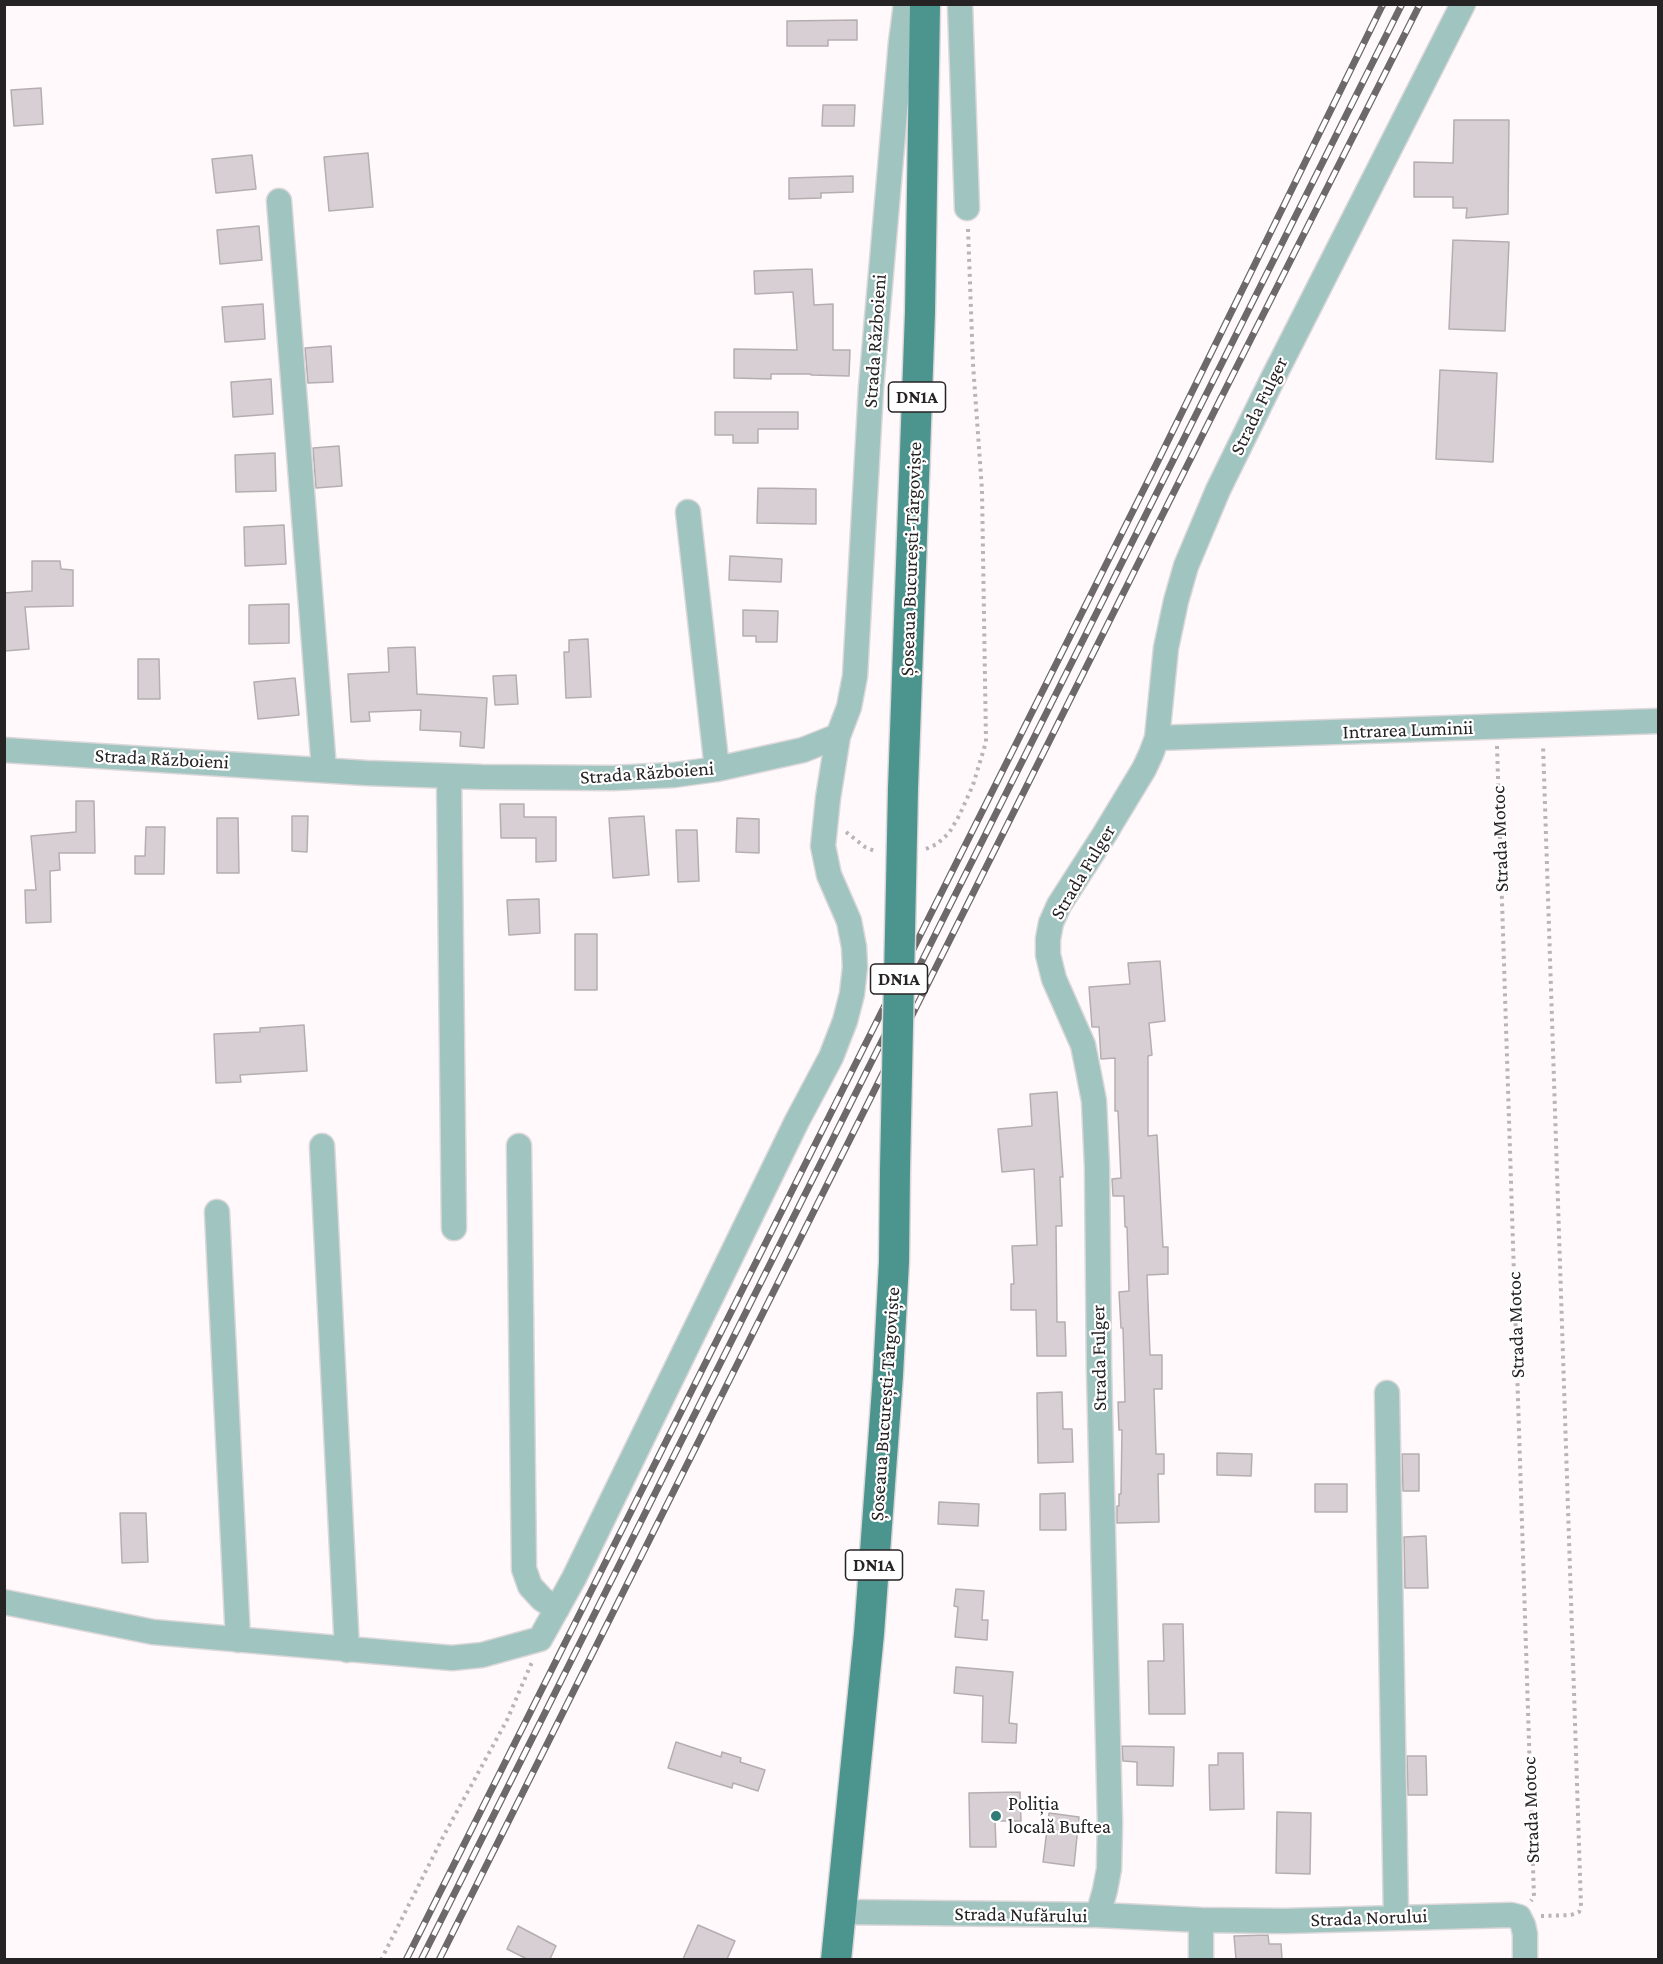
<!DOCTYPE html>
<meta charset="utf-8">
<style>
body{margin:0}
#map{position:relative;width:1663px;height:1964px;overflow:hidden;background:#fff9fb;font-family:"Crimson Pro",serif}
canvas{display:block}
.frame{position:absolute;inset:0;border:6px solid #262325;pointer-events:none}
</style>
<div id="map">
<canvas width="1663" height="1964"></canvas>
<div class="frame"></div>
</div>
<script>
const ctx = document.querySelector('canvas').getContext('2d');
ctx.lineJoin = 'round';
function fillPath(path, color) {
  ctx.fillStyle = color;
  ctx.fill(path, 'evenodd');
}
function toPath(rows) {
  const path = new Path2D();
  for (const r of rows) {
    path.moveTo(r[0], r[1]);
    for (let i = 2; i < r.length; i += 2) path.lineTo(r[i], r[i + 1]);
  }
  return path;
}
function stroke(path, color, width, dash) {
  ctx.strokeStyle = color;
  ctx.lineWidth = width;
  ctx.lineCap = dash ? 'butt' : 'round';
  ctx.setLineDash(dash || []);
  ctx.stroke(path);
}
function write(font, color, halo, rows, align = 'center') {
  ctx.font = font + ' "Crimson Pro",serif';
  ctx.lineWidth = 4.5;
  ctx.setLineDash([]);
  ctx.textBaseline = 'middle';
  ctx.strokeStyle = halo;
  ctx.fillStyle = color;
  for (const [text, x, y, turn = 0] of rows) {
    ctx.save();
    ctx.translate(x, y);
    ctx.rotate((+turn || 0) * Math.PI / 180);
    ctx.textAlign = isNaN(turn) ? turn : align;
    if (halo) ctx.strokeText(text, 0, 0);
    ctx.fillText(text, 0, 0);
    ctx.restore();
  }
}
const building = toPath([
 [857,20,857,40,828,40,828,46,787,46,787,21,857,20],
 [41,88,43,124,14,126,11,90,41,88],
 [823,105,855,105,854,126,822,126,823,105],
 [1454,120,1509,120,1508,214,1466,218,1467,208,1453,208,1453,197,1414,197,1414,162,1453,163,1454,120],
 [368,153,373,207,329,211,324,157,368,153],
 [252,155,256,189,216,193,212,159,252,155],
 [853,176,853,192,821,193,821,198,789,199,789,178,853,176],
 [259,226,262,260,220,264,217,230,259,226],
 [1453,240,1509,242,1505,331,1449,329,1453,240],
 [812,269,814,305,833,304,833,350,850,350,849,376,811,375,811,374,771,374,771,379,734,378,734,349,797,350,793,292,755,294,754,271,812,269],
 [263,304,265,339,225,342,222,307,263,304],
 [331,346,333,382,308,383,305,348,331,346],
 [1440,370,1497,373,1493,462,1436,459,1440,370],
 [271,379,273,414,233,417,231,382,271,379],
 [715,412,798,412,798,429,758,429,758,443,733,443,733,435,715,435,715,412],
 [339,446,342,486,316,488,313,448,339,446],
 [275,453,276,491,236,492,235,455,275,453],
 [758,488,816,489,816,524,757,523,758,488],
 [284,525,286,564,245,566,244,527,284,525],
 [730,556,782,559,781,582,729,580,730,556],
 [32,561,60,561,61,569,73,570,73,606,25,607,29,649,5,651,4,593,32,591,32,561],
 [289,604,289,643,249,644,249,605,289,604],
 [743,610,778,611,777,642,756,642,756,636,743,636,743,610],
 [588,639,591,697,566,698,564,652,569,652,569,640,588,639],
 [415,647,417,694,487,698,484,748,460,746,461,732,420,730,421,710,369,712,370,721,351,722,348,674,389,672,388,648,415,647],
 [138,659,159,659,160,699,138,699,138,659],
 [516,675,518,704,495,705,493,676,516,675],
 [295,678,299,715,258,719,254,682,295,678],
 [76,801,94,801,95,853,59,853,60,870,50,871,51,922,26,923,25,890,36,890,31,836,76,832,76,801],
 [500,804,524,804,524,817,556,817,556,861,536,862,536,838,501,838,500,804],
 [292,816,308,816,307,852,292,851,292,816],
 [644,816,649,875,613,878,609,818,644,816],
 [217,818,238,818,239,873,217,873,217,818],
 [737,818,759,819,759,853,736,852,737,818],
 [146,827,165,827,164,874,135,874,135,856,145,856,146,827],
 [676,830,697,830,699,881,678,882,676,830],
 [539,899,540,933,509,935,507,900,539,899],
 [575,934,597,934,597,990,575,990,575,934],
 [1160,961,1165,1021,1149,1023,1152,1055,1148,1056,1148,1136,1157,1135,1163,1247,1168,1247,1168,1274,1147,1275,1150,1355,1162,1355,1162,1389,1154,1389,1156,1454,1164,1454,1164,1474,1158,1474,1159,1522,1117,1523,1117,1506,1119,1506,1119,1494,1121,1494,1122,1430,1119,1430,1118,1402,1125,1402,1123,1328,1121,1328,1119,1292,1129,1291,1127,1227,1125,1227,1124,1196,1113,1196,1112,1179,1121,1178,1118,1111,1115,1111,1115,1058,1101,1059,1099,1027,1092,1027,1089,987,1130,984,1128,963,1160,961],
 [304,1025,307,1071,240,1075,241,1082,216,1083,214,1034,260,1032,260,1028,304,1025],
 [1057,1092,1063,1177,1060,1177,1062,1226,1056,1226,1057,1322,1065,1322,1066,1356,1037,1356,1036,1310,1011,1310,1011,1284,1014,1284,1012,1246,1037,1245,1034,1169,1002,1172,998,1129,1032,1126,1030,1094,1057,1092],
 [1062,1392,1063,1429,1072,1429,1073,1462,1038,1463,1037,1393,1062,1392],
 [1217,1453,1252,1454,1251,1476,1217,1475,1217,1453],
 [1402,1454,1419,1454,1419,1491,1403,1491,1402,1454],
 [1315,1484,1347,1484,1347,1512,1315,1512,1315,1484],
 [1065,1493,1066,1530,1040,1530,1040,1494,1065,1493],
 [939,1502,979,1504,978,1526,938,1524,939,1502],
 [120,1513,146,1513,148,1562,122,1563,120,1513],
 [1426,1536,1428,1588,1405,1588,1404,1537,1426,1536],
 [956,1589,984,1591,982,1620,988,1620,987,1640,955,1637,958,1607,954,1606,956,1589],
 [1163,1624,1183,1624,1185,1714,1149,1714,1148,1661,1164,1661,1163,1624],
 [956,1667,1013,1672,1009,1723,1017,1724,1016,1743,982,1742,983,1696,954,1693,956,1667],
 [676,1742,721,1757,722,1752,741,1758,740,1762,765,1770,758,1791,733,1783,732,1788,668,1768,676,1742],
 [1122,1746,1174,1747,1173,1786,1137,1785,1137,1762,1123,1761,1122,1746],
 [1218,1753,1243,1753,1244,1809,1210,1810,1209,1765,1218,1765,1218,1753],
 [1407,1756,1426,1756,1427,1795,1408,1795,1407,1756],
 [1020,1792,1021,1821,995,1821,996,1847,970,1847,969,1793,1020,1792],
 [1277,1812,1311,1813,1310,1874,1276,1873,1277,1812],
 [1049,1813,1079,1817,1074,1866,1043,1862,1049,1813],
 [698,1925,735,1941,727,1959,683,1959,698,1925],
 [518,1926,556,1946,550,1959,527,1959,507,1949,518,1926],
 [1268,1935,1269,1944,1281,1944,1282,1959,1236,1959,1234,1936,1268,1935]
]);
fillPath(building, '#d7cfd3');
stroke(building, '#b5aeb1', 1.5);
const minor = toPath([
 [960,4,967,208],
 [279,201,324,769],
 [688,512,717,769],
 [1157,738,1658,721],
 [4,750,366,773,482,777,613,778,674,775,717,769,803,750,838,736],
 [449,776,454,1228],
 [322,1146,347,1650],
 [519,1146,524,1569,530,1586,542,1599,557,1609],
 [217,1212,238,1640],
 [1387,1393,1396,1916],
 [4,1602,153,1632,452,1658,482,1655,540,1639,574,1578,797,1121,831,1057,845,1021,852,994,855,967,854,947,849,921,829,875,823,846,828,798,838,736,849,707,855,676,871,388,901,42,906,4],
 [841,1912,1098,1915,1201,1920,1284,1921,1511,1915,1519,1917,1523,1925,1525,1934,1525,1960],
 [1098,1915,1105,1890,1109,1869,1110,1823,1099,1370,1097,1166,1094,1101,1088,1070,1083,1045,1054,979,1048,955,1048,939,1051,923,1059,905,1104,835,1144,769,1151,754,1157,738,1166,648,1176,601,1186,566,1218,490,1273,378,1463,4],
 [1201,1960,1201,1920]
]);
const major = toPath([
 [903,789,920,312,925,4],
 [836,1960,869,1634,888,1375,894,1262,895,1170]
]);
stroke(minor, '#dcd7d9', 27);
stroke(major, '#dcd7d9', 33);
stroke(toPath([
 [1497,746,1534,1897,1531,1901],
 [846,832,865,847,877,852],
 [926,849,937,844,949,833,959,816,973,785,986,742,982,490,973,364,968,229],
 [1541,1916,1571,1915,1579,1912,1581,1906,1543,744],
 [381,1960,443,1837,507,1720,532,1662]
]), '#b9b4b6', 4, [3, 4.5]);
stroke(minor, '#a0c4c0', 24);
stroke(major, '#4c958f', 30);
const rail = toPath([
 [406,1960,1157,463,1383,4],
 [421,1960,1402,4],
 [439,1960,1217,406,1420,4]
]);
stroke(rail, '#6d696b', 7);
stroke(rail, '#fff', 4.5, [14]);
const majorBridge = toPath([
 [895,1170,903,789]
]);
stroke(majorBridge, '#dcd7d9', 33, []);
stroke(majorBridge, '#4c958f', 30);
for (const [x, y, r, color] of [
 [996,1816,6,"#337b75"]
]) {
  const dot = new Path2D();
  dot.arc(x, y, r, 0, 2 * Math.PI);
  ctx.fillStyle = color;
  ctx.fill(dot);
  stroke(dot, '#fff', 2);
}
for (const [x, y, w] of [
 [917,397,57],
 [899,979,57],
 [874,1565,57]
]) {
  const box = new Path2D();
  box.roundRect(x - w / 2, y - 15, w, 30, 4.5);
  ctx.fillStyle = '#fff';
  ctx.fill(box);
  stroke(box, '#262325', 1.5);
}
write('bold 18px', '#262325', null, [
 ["DN1A",917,397],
 ["DN1A",899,979],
 ["DN1A",874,1565]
]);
write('20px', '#262325', '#fff', [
 ["Strada Războieni",875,341,-86],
 ["Strada Fulger",1259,406,-64],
 ["Șoseaua București-Târgoviște",911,559,-88],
 ["Intrarea Luminii",1408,730,-2],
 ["Strada Războieni",162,759,3],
 ["Strada Războieni",647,773,-4],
 ["Strada Motoc",1500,839,-92],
 ["Strada Fulger",1083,872,-59],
 ["Strada Motoc",1516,1325,-92],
 ["Strada Fulger",1099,1358,-91],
 ["Șoseaua București-Târgoviște",885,1404,-86],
 ["Strada Motoc",1531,1810,-92],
 ["Strada Nufărului",1021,1915,1],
 ["Strada Norului",1369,1918,-2]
]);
write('20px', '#262325', '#fff', [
 ["Poliția",1008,1804],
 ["locală Buftea",1008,1827]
], 'left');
</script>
